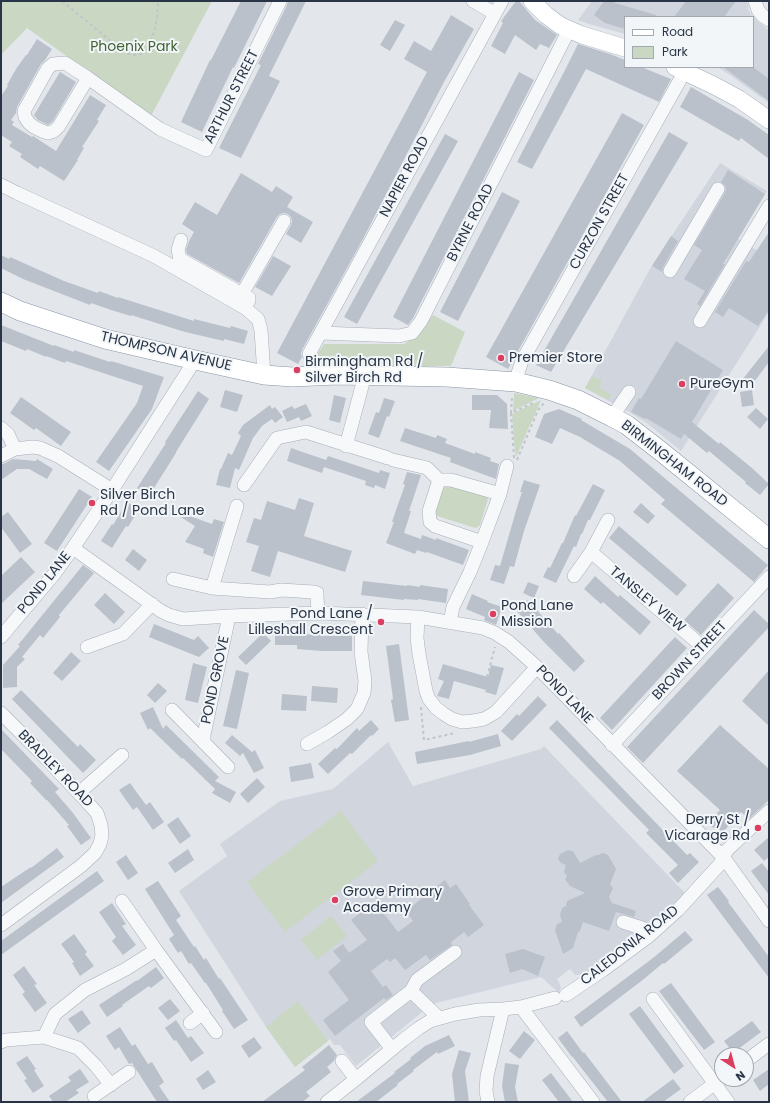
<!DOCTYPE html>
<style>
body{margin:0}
#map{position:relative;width:770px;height:1103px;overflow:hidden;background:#e3e7ec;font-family:Poppins,sans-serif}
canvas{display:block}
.frame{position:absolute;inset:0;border:2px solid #293546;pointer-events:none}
.legend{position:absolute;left:624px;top:16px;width:130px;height:52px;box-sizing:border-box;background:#f3f6f9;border:1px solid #a2a9b1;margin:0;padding:5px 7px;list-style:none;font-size:12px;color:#293546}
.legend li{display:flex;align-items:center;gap:8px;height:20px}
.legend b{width:20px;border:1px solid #a2a9b1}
.north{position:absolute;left:714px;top:1047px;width:40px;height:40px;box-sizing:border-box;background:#f3f6f9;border:1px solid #a2a9b1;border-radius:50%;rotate:144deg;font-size:11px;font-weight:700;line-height:16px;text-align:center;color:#293546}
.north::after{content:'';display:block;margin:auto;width:14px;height:18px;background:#da3f60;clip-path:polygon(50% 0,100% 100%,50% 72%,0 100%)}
</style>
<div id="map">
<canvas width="770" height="1103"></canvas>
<div class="frame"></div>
<ul class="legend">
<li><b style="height:5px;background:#fff"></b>Road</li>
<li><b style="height:11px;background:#c9d7c3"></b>Park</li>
</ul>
<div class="north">N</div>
</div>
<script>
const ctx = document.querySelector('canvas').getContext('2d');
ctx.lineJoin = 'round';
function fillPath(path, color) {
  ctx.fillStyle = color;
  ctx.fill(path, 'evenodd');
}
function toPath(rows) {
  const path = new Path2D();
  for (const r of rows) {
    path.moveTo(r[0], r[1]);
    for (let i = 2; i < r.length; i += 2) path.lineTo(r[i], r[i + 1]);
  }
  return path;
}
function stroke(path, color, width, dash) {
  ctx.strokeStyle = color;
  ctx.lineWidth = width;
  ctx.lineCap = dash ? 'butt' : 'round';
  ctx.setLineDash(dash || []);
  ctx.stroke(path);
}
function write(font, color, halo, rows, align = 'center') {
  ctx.font = font + ' Poppins,sans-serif';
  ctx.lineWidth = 4;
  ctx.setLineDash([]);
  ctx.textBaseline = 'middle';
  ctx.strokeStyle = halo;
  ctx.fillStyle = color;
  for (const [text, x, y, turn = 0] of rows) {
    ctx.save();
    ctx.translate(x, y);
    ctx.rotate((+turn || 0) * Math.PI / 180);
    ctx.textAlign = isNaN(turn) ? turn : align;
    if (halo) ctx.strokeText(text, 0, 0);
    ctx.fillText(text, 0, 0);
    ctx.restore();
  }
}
fillPath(toPath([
 [592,1,599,1,602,3,604,1,747,1,749,11,753,17,625,17,625,34,589,24,578,20],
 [753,17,767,29,769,29,769,103,730,75,717,67,753,67],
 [720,163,767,191,738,239,769,257,769,312,681,451,648,424,631,413,585,388,651,267],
 [388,742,413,786,541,749,544,746,685,893,660,917,643,932,592,970,585,974,580,975,575,975,570,969,557,979,561,987,559,993,541,977,432,1004,356,1066,340,1045,334,1045,330,1039,295,1067,266,1027,179,891,227,856,220,844,280,801,333,789]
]), '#d1d6de');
fillPath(toPath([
 [1,1,212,1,151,116,27,28,1,55],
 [433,315,465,332,451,366,305,367,315,358,324,344,404,344,416,336],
 [592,376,602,381,598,387,611,395,608,400,585,388],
 [514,393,539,398,513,411],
 [541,400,516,457,514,442,512,414],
 [447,483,486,495,488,499,480,525,476,528,472,527,437,516,435,512,442,485],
 [341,811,378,861,285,932,247,882],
 [331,916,347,936,317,960,301,940],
 [298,1001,328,1041,295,1067,266,1027]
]), '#c9d7c3');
fillPath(toPath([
 [241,1,267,1,234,68,233,67,202,132,181,122,210,60,211,60],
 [288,1,306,1,269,76,280,81,241,158,219,148,261,65,258,64,287,5],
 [516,1,519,1,535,20,557,35,549,48,540,44,536,50,515,35,505,54,491,46,503,23,501,21],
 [604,1,613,1,615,3,656,15,656,17,625,17,625,29,605,23,594,15],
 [686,1,736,1,724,17,674,17],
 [451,15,474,29,444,82,364,237,302,350,301,354,302,357,298,364,277,353,427,72,404,59,414,41,431,51],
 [395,20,405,25,390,51,380,45],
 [37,39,52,49,45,60,41,64,17,107,16,113,11,120,14,122,12,125,32,137,33,136,56,151,90,95,106,105,97,120,99,121,82,147,84,148,77,160,78,160,64,181,40,166,38,169,20,157,22,154,9,146,12,142,1,135,1,96,8,86,7,85,16,69,26,55,27,55],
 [578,44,610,54,625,60,625,67,641,67,671,79,659,102,586,69,532,169,517,162,564,72],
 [723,67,753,67,769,79,769,101],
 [60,72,76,82,53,121,48,125,38,120,34,115],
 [519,72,534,80,413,318,408,325,393,317],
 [691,87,748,120,769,135,769,159,741,138,739,141,680,107],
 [622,113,644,125,508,369,486,357],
 [669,132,688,143,551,372,536,365],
 [445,134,458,141,357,324,344,317],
 [728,170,765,194,723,264,725,264,700,306,697,304,705,291,684,279,702,250,694,245,725,193,726,189,725,185,721,182],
 [241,173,272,192,276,186,293,197,287,207,313,222,301,243,286,234,291,225,292,221,291,217,288,214,284,213,280,214,277,217,239,283,187,254,186,250,189,241,194,232,182,224,195,202,217,215],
 [502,192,520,201,458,321,440,312],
 [769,232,769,310,758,326,729,308,723,317,715,312,746,261,749,262],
 [671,236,678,241,663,267,662,272,652,266],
 [1,255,9,259,10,257,64,281,98,293,99,291,118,298,118,297,194,321,194,319,230,328,231,326,248,331,244,344,224,339,224,341,185,332,131,315,131,316,111,310,91,303,90,305,23,279,1,268],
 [273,256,291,266,272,296,255,287],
 [1,325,54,346,54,345,74,352,74,350,110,362,111,361,164,377,152,409,109,471,96,462,137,403,143,386,66,361,65,363,46,356,46,357,27,349,26,351,1,341],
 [676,341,723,370,692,422,719,444,720,442,752,468,769,484,760,495,745,483,746,482,709,451,707,453,684,434,681,439,646,418,645,419,631,412,639,398,641,399],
 [769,346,769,362,751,386,742,380],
 [225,390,243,395,237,412,220,407],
 [752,390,754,405,742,407,740,392],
 [198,391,209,399,176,452,176,453,149,496,137,488,166,443,165,442],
 [334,395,346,398,340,423,329,420],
 [472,395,497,395,507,404,508,429,489,428,491,410,472,410],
 [21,397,71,432,61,446,36,428,34,430,10,413],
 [384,398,395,401,389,417,387,416,379,438,368,434,376,412,379,413],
 [306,404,312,416,301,421,299,417,287,422,282,411,292,406,294,409],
 [270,405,272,409,275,407,283,417,275,423,272,419,262,426,253,438,239,470,235,468,230,488,216,485,220,469,221,469,228,453,232,455,241,436,238,433,243,425],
 [756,408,768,419,760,429,747,417],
 [559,409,582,419,581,420,630,449,768,565,754,582,661,504,665,500,620,461,580,437,560,428,552,444,535,437,544,414],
 [405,428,436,438,437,435,447,439,445,443,475,454,475,452,491,458,490,461,499,464,496,479,450,462,451,458,400,441],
 [291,448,326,460,328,456,379,473,380,470,390,473,385,489,375,485,374,488,365,485,366,481,324,467,322,473,287,461],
 [13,459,36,461,37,459,53,469,47,479,29,469,17,469,1,480,1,465],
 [407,472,421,475,409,511,411,511,404,533,421,539,422,535,436,540,436,538,469,550,463,565,427,552,426,553,417,550,415,554,386,543,394,522,392,522,397,507,405,485,403,484],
 [524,480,540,485,524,531,514,567,510,566,504,584,490,580,495,565,500,566,518,504,522,492,520,492],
 [593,484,605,490,590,520,588,520,582,534,581,534,576,547,574,546,556,583,543,577,548,567,550,568,562,543,563,543,575,515,576,516],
 [79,489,92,497,57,551,44,543],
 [299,498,314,503,304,536,352,551,345,572,278,551,270,577,251,571,259,546,246,542,254,518,261,520,267,501,295,510],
 [127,502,139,509,128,527,126,526,112,548,101,541,112,524,113,525],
 [641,503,655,516,648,524,633,512],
 [8,512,32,544,20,553,1,527,1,517],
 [181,513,212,524,214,519,224,522,213,557,203,553,204,549,185,542,195,526,179,516],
 [619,526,687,585,677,596,609,538],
 [133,549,147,560,139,571,125,560],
 [21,557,35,572,1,604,1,576],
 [83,565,94,573,59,615,60,617,43,638,40,635,22,657,25,659,17,667,17,687,3,688,3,665,20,646,18,645],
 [595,576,618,597,620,595,651,622,640,635,603,602,601,604,584,589],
 [363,581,407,586,407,585,420,587,420,585,448,589,446,603,418,599,418,600,404,599,404,600,361,595],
 [528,582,539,586,534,598,523,593],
 [718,583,734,598,701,635,684,620],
 [105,593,125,612,114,624,94,605],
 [472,594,488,601,487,602,502,607,496,625,484,620,485,617,466,609],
 [528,600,558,634,559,633,585,661,574,672,543,641,516,610],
 [754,610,769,624,769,627,643,763,627,747],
 [154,624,194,640,198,636,209,648,199,657,149,637],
 [263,633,271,641,246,665,238,657],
 [275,633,323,635,323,636,352,636,352,651,322,651,297,649,297,645,275,645],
 [675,637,687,648,612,730,600,718],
 [399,644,409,720,395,722,391,700,393,699,386,646],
 [71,652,81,661,62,681,53,673],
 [193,663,207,667,198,703,185,700],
 [443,664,488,677,491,665,504,668,496,695,485,692,486,690,454,681,449,699,437,696,444,681,438,679],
 [236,670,249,673,237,729,223,726],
 [769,670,769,726,742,701],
 [158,683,167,691,155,703,147,695],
 [312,686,338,688,337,703,311,701],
 [21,690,78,747,80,744,96,760,83,773,12,699],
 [282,694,307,696,306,711,281,710],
 [538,696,547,705,512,741,501,731,517,714,519,716],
 [153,707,163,729,166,725,219,777,215,781,236,792,230,803,212,793,215,789,183,758,182,759,150,728,148,730,140,713],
 [371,720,379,729,372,736,371,735,352,754,350,753,328,774,318,764,335,748,337,749,357,728,359,731],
 [557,720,628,794,687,855,690,853,699,862,678,883,669,873,678,865,646,833,649,830,549,728],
 [720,725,769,769,769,800,749,819,741,812,721,834,708,823,720,810,677,771],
 [1,729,59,789,55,792,73,813,91,838,81,845,67,826,69,825,47,800,46,800,30,783,32,781,1,749],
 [498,734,501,746,470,755,417,764,415,752,469,741,469,742],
 [232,735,252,752,255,750,264,768,254,773,243,753,240,756,225,743],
 [311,763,314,778,291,782,289,767],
 [257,778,265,787,248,803,240,794],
 [130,783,146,805,150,802,164,822,153,830,137,807,133,810,119,790],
 [178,817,191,836,180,844,167,825],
 [769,837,769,857,764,861,754,850],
 [57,848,64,857,1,903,1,887,31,867,31,868],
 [188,849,194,860,175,873,168,863],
 [568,850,573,851,580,863,596,855,598,855,603,853,608,855,616,869,610,884,613,888,609,897,612,903,636,911,634,917,616,912,609,931,583,922,580,931,578,932,573,948,563,954,555,930,557,924,562,922,560,915,562,908,566,906,567,901,585,893,570,886,565,879,567,876,564,872,566,865,561,863,558,859,560,854],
 [126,855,138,873,128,880,116,862],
 [762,863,769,872,769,895,751,871],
 [97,871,104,881,1,955,1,941],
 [445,880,450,888,456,884,470,904,469,905,484,925,468,937,464,932,451,942,452,945,430,960,426,955,405,970,395,958,390,962,387,959,371,971,383,987,386,985,393,995,386,1000,384,998,335,1036,323,1020,349,1000,328,972,341,961,333,951,343,944,349,953,367,940,351,920,375,902,398,932,413,921,406,911],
 [158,881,181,916,176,920,194,947,195,946,204,960,206,958,219,979,220,978,248,1020,234,1029,222,1011,223,1010,206,983,205,983,191,963,189,964,181,951,178,953,169,939,174,935,145,889],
 [718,887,729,901,728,902,769,957,769,978,707,895],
 [112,903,126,924,122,926,136,945,123,955,112,941,116,937,99,912],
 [685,931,693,940,664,964,663,963,644,979,581,1027,574,1017,653,958],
 [74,934,87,952,85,954,94,966,80,976,72,963,74,962,61,944],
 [523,949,545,957,538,976,522,969,510,973,505,954],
 [24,966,37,984,34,985,47,1003,35,1012,22,994,25,992,13,975],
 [156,967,164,978,151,988,149,986,122,1005,123,1006,107,1017,99,1005,137,980,137,981],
 [671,983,715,1042,704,1050,659,991],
 [170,999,180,1011,168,1020,158,1008],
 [640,1006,684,1066,674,1074,629,1014],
 [82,1010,91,1023,78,1033,68,1019],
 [176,1020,188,1038,191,1036,204,1053,191,1062,176,1040,174,1041,165,1028],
 [752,1021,761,1032,733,1053,724,1041],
 [120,1027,132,1046,135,1044,148,1064,152,1062,164,1082,159,1086,170,1102,157,1102,132,1063,129,1064,119,1047,115,1050,106,1036],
 [524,1031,535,1040,520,1059,509,1051],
 [567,1031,583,1053,584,1052,622,1102,608,1102,572,1056,572,1057,558,1038],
 [449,1035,455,1046,438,1054,437,1052,413,1070,414,1071,397,1084,398,1085,376,1102,356,1102,395,1073,394,1072,411,1059,410,1058,425,1046],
 [254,1037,262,1048,249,1058,241,1046],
 [329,1045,337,1055,335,1058,334,1061,327,1067,331,1072,306,1092,310,1096,302,1102,262,1102,305,1070,302,1067],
 [459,1050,471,1053,465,1071,469,1102,455,1102,452,1074],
 [27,1056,36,1069,34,1070,44,1086,33,1093,24,1080,27,1079,16,1063],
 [505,1063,519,1065,515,1087,518,1102,505,1102,502,1086],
 [80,1069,89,1082,76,1090,79,1093,65,1102,53,1102,49,1096,71,1081,68,1077],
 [769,1069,769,1084,760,1091,753,1080],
 [208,1070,216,1082,203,1090,196,1079],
 [551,1073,573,1102,559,1102,542,1080],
 [673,1079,681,1089,663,1102,642,1102]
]), '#bac1cb');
const minor = toPath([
 [473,1,494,13],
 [755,1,758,10,763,16,769,20],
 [88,78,59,126,54,131,48,133,42,131,34,127,29,123,25,117,24,111,48,68,53,64,65,63,88,78,160,129,206,150,280,1],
 [1,185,17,193,154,256,245,308,258,319,261,330,264,375],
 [180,259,178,250,181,240],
 [175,268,180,259,242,294,249,298,249,300,245,308],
 [670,271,718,189],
 [242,294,284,221],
 [700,321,769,206],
 [321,333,399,336,412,333,421,321,569,30],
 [309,354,502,1],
 [518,373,522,361,685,71],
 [612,417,629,392],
 [1,428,8,434,15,449],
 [346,446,365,375],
 [1,456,15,449,33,447,40,448,58,456,112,490],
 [393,460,427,468,439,480],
 [244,485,277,438,306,432,388,458],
 [482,542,435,526,430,522,429,511,439,480,451,480,500,494],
 [73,548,161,611,169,615,183,619,229,616,320,613,418,617,483,628,495,633,509,642,537,667,724,858,769,921],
 [591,552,703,647],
 [574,576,591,552,608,520],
 [173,579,212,588,270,592,281,590,314,592,317,593,317,596,318,613],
 [212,588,237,506],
 [418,617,417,638,419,654,426,691,429,699,436,708,444,714,452,719,462,722,473,721,484,719,496,712,537,667],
 [450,622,453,607,470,572,482,542,500,494,507,466],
 [1,637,55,573,73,548,112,490,195,360],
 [87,647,123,634,152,604],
 [172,710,228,767],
 [1,713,44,756,88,803,97,813,101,825,102,835,100,844,95,853,81,866,1,925],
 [204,743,204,735,229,616],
 [307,744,328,732,347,719,357,709,364,693,365,681,361,652,362,614],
 [612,745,769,577],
 [79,793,122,755],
 [122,901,156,950],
 [623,922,642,928,649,936],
 [566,995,603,970,649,936,678,910,720,864,727,850,769,811],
 [653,999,728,1102],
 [521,1007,593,1102],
 [439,1018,411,991,417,980,455,952],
 [190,1023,203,1013],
 [44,1037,55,1014,85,990,126,969,156,950,216,1032],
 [1,1042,6,1040,44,1037,78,1048,96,1066,111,1085],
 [392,1049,371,1022,411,991],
 [342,1061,356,1079],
 [746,1061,769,1044],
 [94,1096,129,1072],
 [327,1102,356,1079,403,1040,419,1028,430,1021,455,1014,479,1010,503,1009,521,1007,555,998],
 [488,1102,486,1091,487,1076,503,1009],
 [690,1102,722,1078]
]);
const major = toPath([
 [532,1,546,15,561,26,582,35,625,48],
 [675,67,715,86,739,99,769,120]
]);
const highway = toPath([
 [1,302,20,311,105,339,195,360,264,375,293,377,336,375,447,377,516,382,549,390,578,400,612,417,627,425,663,453,769,539]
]);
stroke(minor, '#a7aeb7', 14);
stroke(major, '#a1acb9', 18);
stroke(highway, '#8995a4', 20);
stroke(toPath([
 [62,1,119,48,126,53,133,55,137,55,141,54,145,51,148,46,155,29,157,18,158,1],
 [511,413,512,396],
 [514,458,511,413,535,402],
 [517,460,538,410,544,403],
 [487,677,495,647],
 [421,707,424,740,455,733]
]), '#c1c5cb', 2, [3, 3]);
stroke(minor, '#f6f8fa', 13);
stroke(major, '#fff', 17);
stroke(highway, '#fff', 19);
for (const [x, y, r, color] of [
 [501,358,4,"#da3f60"],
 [297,370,4,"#da3f60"],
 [682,384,4,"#da3f60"],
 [92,503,4,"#da3f60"],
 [493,614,4,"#da3f60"],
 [381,622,4,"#da3f60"],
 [758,828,4,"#da3f60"],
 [335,900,4,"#da3f60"]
]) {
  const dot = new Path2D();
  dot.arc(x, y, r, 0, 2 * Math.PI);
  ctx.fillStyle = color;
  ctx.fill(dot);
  stroke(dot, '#f3f6f9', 1.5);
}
write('14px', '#416335', '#f3f6f9', [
 ["Phoenix Park",134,47]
]);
write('14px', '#293546', '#f3f6f9', [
 ["ARTHUR STREET",232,97,-63],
 ["NAPIER ROAD",405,177,-62],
 ["CURZON STREET",600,222,-61],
 ["BYRNE ROAD",471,223,-63],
 ["THOMPSON AVENUE",166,352,13],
 ["BIRMINGHAM ROAD",674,464,38],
 ["POND LANE",45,583,-51],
 ["TANSLEY VIEW",647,600,40],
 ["BROWN STREET",690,661,-47],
 ["POND GROVE",216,680,-78],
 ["POND LANE",564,695,46],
 ["BRADLEY ROAD",55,769,46],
 ["CALEDONIA ROAD",630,946,-38]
]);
write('14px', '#293546', '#f3f6f9', [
 ["Premier Store",509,358],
 ["Birmingham Rd /",305,362],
 ["Silver Birch Rd",305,378],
 ["PureGym",690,384],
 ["Silver Birch",100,495],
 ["Rd / Pond Lane",100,511],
 ["Pond Lane",501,606],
 ["Mission",501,622],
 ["Pond Lane /",373,614,"right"],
 ["Lilleshall Crescent",373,630,"right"],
 ["Derry St /",750,820,"right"],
 ["Vicarage Rd",750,836,"right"],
 ["Grove Primary",343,892],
 ["Academy",343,908]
], 'left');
</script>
